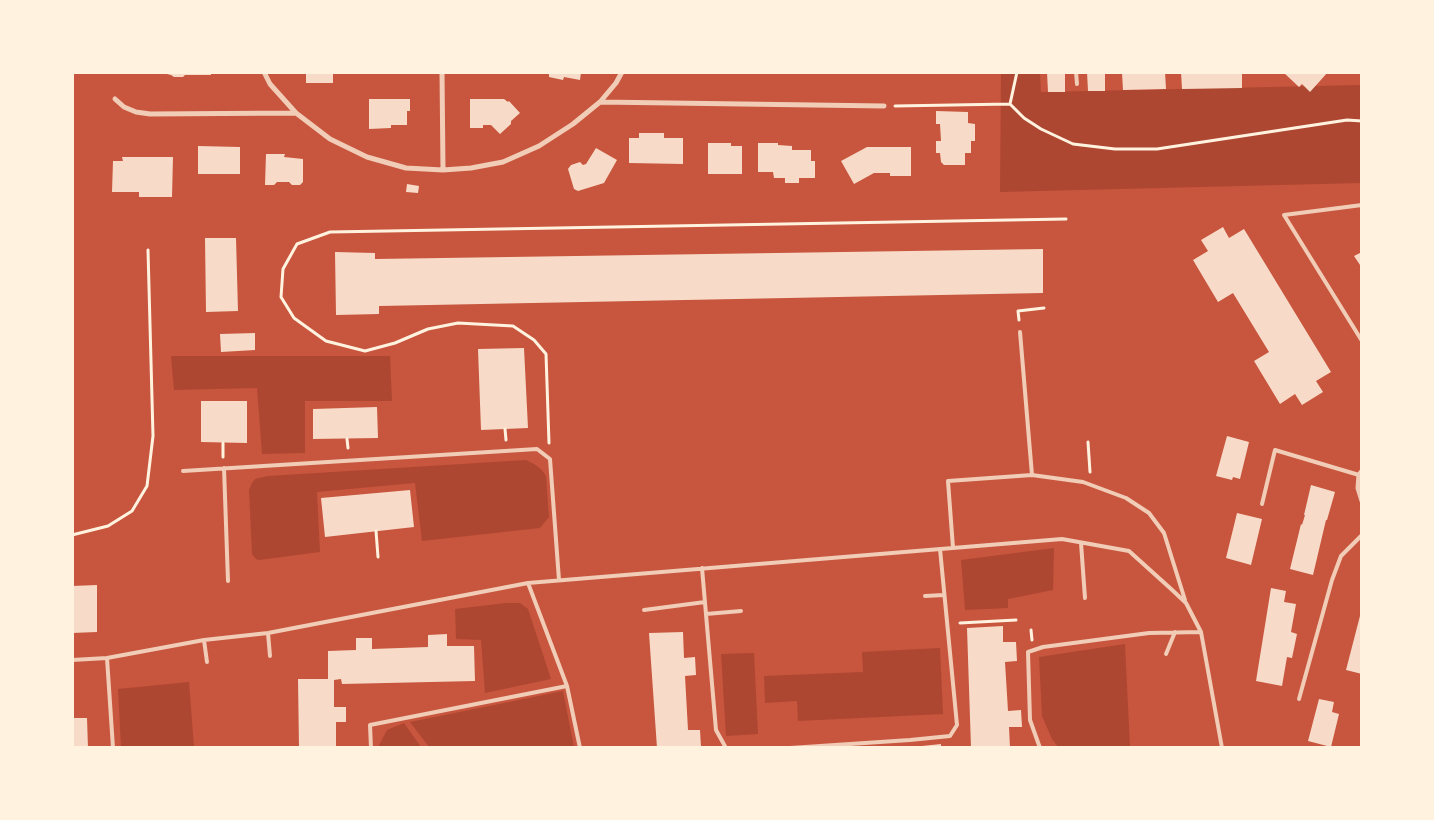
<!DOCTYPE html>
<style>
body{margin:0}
#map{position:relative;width:1434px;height:820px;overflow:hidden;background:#c8553d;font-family:"IBM Plex Sans",sans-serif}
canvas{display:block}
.frame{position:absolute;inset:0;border:74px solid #fff3e0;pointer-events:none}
</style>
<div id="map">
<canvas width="1434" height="820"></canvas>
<div class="frame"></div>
</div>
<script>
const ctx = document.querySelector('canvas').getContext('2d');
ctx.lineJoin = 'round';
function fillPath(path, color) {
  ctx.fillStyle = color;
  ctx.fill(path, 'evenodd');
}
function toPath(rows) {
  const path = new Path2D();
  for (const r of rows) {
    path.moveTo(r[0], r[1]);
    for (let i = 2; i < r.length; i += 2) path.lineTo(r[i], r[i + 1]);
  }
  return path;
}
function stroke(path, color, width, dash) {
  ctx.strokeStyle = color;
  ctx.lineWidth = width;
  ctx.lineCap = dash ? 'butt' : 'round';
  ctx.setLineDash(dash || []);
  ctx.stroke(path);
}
fillPath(toPath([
 [1001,73,1040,73,1041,92,1361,85,1361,183,1000,192],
 [171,356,390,356,392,401,305,401,305,453,262,454,257,388,174,390],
 [526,460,534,464,541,469,546,476,549,517,540,528,422,541,415,483,317,492,320,552,259,560,256,559,252,554,249,490,252,483,255,479,268,476],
 [1054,548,1053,590,1008,599,1008,608,965,610,961,560],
 [506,603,520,603,528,609,551,679,485,693,481,640,456,639,455,609],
 [1125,644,1130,747,1058,747,1052,739,1042,716,1039,657],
 [940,648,943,714,798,721,797,701,765,703,764,676,863,672,862,652],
 [754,653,758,734,726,736,721,654],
 [189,682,194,747,121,747,118,689],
 [563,691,574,747,429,747,410,722],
 [404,723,421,747,380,747,379,745,387,730]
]), '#ae4732');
fillPath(toPath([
 [167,72,211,72,211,75,185,75,183,77,174,77,171,75,167,74],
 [306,72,333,72,333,83,306,83],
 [549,72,581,72,580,80,564,77,563,80,549,77],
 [1047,72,1065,72,1065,92,1048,92],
 [1087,72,1105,72,1105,91,1088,91],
 [1165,72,1166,89,1123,90,1122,73],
 [1181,72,1242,72,1242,88,1182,89],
 [1283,72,1328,72,1310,92,1302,84,1299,87],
 [369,99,410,99,410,111,407,111,407,125,391,125,391,128,369,129],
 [470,99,504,99,508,102,509,101,520,113,511,121,511,124,500,134,491,125,483,125,483,128,470,128],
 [936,111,968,112,968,123,975,124,975,141,971,141,971,153,965,153,965,165,944,165,941,162,940,153,936,153,936,141,941,141,940,124,936,124],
 [639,133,664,133,664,138,683,138,683,164,629,163,629,138,639,138],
 [708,143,731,143,731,146,742,146,742,174,708,174],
 [758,143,778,143,778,145,792,146,792,150,811,150,811,161,815,161,815,178,799,178,799,183,785,183,785,178,774,178,773,172,758,172],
 [198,146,240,147,240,174,198,174],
 [867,147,911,147,911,176,890,176,890,173,874,173,854,184,841,161],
 [596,148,617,160,604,183,578,191,574,189,568,169,571,165,580,162,583,165,586,164],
 [266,154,285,154,284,157,303,159,303,182,300,185,292,185,289,182,277,182,274,185,265,185],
 [122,157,173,157,172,197,139,197,139,192,112,192,113,161,123,161],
 [407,184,419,186,418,193,406,192],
 [1223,227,1229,238,1244,229,1331,372,1316,381,1323,392,1302,405,1295,394,1280,404,1254,361,1269,352,1233,293,1218,302,1193,260,1208,251,1201,240],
 [205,238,236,238,238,311,206,312],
 [1043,249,1043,293,379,306,379,314,336,315,335,252,375,253,375,259],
 [1362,252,1362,268,1354,256],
 [255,333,255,350,221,352,220,334],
 [524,348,528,428,481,430,478,349],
 [201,401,247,401,247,443,201,442],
 [377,407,378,438,313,439,313,409],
 [1227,436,1249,442,1240,479,1233,477,1232,480,1216,476],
 [1311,485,1335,492,1327,520,1326,520,1313,575,1290,569,1301,524,1302,525,1305,515,1304,515],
 [410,490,414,527,325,537,321,498],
 [1237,513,1262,519,1251,565,1226,558],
 [97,585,97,632,72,633,72,586],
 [1271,588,1286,591,1284,602,1296,604,1291,632,1297,634,1292,658,1287,657,1282,686,1256,681],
 [1361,612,1362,612,1362,674,1346,670],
 [1003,626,1003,642,1016,642,1017,661,1005,662,1008,711,1021,710,1022,727,1009,727,1010,748,971,748,967,628],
 [683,632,684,658,695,657,696,675,685,676,688,730,700,730,701,747,657,748,649,633],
 [447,634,447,646,474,646,475,681,342,684,341,679,334,680,334,707,346,707,346,722,336,722,336,748,299,748,298,679,328,679,328,651,356,650,356,638,372,638,372,649,428,647,428,635],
 [1319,699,1334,702,1332,712,1339,714,1331,747,1308,741],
 [72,718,87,718,88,748,72,748],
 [941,744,941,748,922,748,922,746]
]), '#f7dbc8');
stroke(toPath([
 [1010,104,1024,118,1041,129,1073,144,1115,149,1157,149,1347,120,1362,121],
 [1010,104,1017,72],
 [895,106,1010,104],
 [1019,320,1018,311,1044,308],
 [505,429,506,440],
 [347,439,348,448],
 [1088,442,1090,472],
 [223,443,223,457],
 [549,443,546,354,534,340,513,326,458,323,428,329,395,343,365,351,326,341,294,318,281,297,283,269,297,244,330,232,1066,219],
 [376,531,378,557],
 [72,535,108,526,132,511,147,486,153,436,148,250],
 [960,623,1016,620],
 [1031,630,1032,640]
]), '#fff3e0', 3);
stroke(toPath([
 [1076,72,1077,84],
 [1362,205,1284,215,1362,341],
 [1020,332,1032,475],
 [224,468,228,581],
 [183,471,537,449,550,459,559,580],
 [1262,504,1275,450,1359,475],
 [1081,543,1085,598],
 [953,548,948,481,1032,475,1083,482,1126,498,1149,513,1164,533,1185,600],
 [702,568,716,730,726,748],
 [528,583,567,686,580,748],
 [925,596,944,595],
 [644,610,705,602],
 [706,614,741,611],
 [268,633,270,656],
 [204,640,207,662],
 [1166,654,1175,632],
 [107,658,113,748],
 [72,660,107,658,204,640,268,633,528,583,1062,539,1129,551,1170,588,1186,603,1201,632,1222,748],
 [1299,699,1332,580,1341,556,1362,535],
 [371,748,370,725,567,686],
 [790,748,910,740,950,736,957,725,940,549],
 [1040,748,1030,720,1028,652,1043,647,1149,633,1201,632]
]), '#f1ccb7', 4);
stroke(toPath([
 [264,72,270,84,296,113,330,139,367,157,406,168,443,170,471,168,503,162,539,146,573,124,600,102,616,83,622,72],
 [442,72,443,170],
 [115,99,124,107,136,112,150,114,296,113],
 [600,102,884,106],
 [1362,471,1359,475,1358,488,1362,501]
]), '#f1ccb7', 5);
</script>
